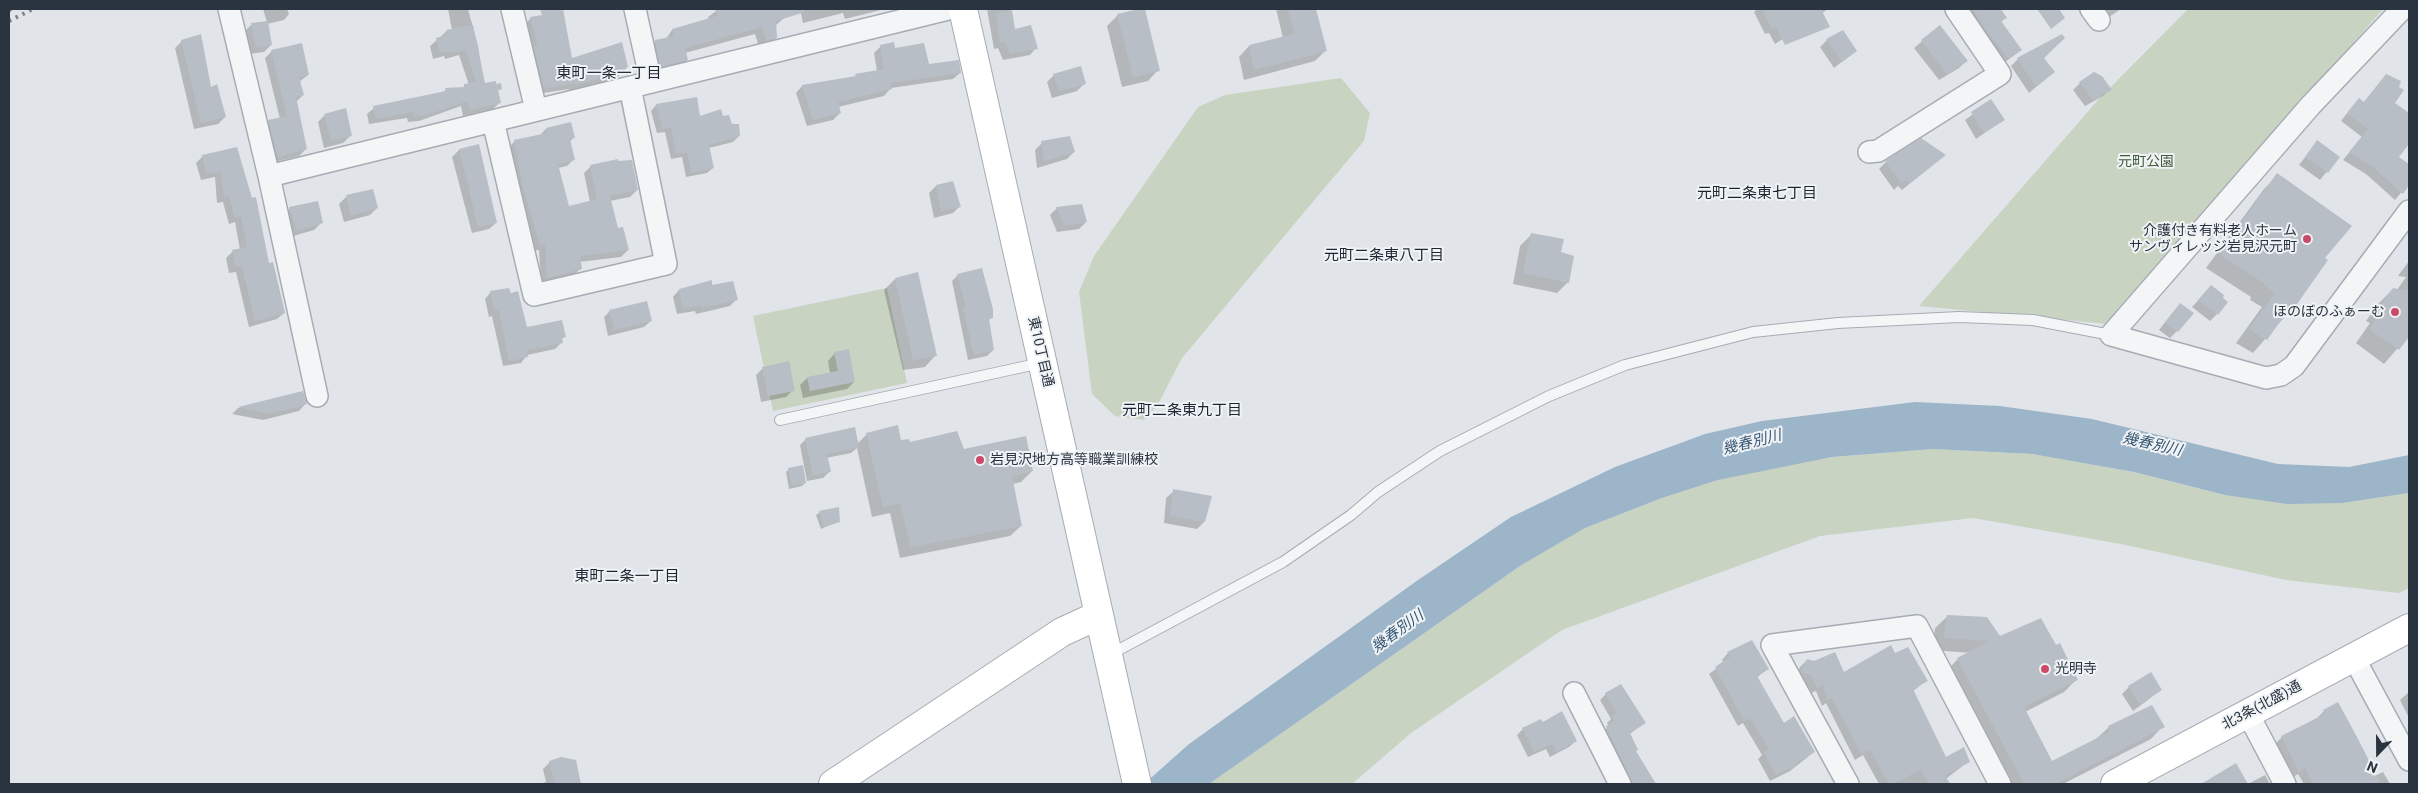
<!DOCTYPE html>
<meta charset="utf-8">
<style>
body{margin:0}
#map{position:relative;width:2418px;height:793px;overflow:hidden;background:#e1e5e9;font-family:Roboto,sans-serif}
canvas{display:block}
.frame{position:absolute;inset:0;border:10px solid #2a3440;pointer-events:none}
.north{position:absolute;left:2353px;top:728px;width:50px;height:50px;-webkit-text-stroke:4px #f0f3f6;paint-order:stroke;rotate:202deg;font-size:14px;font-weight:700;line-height:20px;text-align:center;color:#2a3440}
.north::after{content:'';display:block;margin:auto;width:18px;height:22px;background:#2a3440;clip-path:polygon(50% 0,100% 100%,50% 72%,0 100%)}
</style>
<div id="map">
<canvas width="2418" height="793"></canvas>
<div class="frame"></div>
<div class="north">N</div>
</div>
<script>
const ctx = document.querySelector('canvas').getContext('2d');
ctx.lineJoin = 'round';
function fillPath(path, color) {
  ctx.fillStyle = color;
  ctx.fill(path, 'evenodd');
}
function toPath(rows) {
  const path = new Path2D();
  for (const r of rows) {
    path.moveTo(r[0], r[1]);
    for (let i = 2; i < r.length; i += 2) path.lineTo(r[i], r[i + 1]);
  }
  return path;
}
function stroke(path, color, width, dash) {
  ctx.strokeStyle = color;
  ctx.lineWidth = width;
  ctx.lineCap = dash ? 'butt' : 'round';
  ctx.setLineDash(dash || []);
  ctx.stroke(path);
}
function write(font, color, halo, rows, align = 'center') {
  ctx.font = font + ' Roboto,"Noto Sans JP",sans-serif';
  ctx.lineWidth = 4;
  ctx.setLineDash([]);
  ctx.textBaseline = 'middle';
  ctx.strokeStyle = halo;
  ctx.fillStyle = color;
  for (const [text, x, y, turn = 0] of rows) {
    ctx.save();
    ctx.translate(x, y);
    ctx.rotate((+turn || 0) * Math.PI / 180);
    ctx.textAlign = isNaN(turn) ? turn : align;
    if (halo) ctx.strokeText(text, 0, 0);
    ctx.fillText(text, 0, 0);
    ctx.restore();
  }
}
fillPath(toPath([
 [2188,9,2383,9,2107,324,1919,306,2098,100],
 [1341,78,1370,113,1364,141,1182,358,1157,406,1144,420,1115,416,1092,394,1079,292,1094,256,1198,107,1225,95],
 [887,288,907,383,773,411,753,316],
 [1933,449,2032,454,2134,472,2225,495,2343,503,2409,493,2409,588,2399,593,2286,580,2121,544,1973,518,1820,536,1562,630,1411,733,1352,784,1209,784,1520,566,1585,528,1662,498,1718,480,1768,468,1832,457]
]), '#c8d3c2');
fillPath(toPath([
 [1915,402,2000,406,2092,419,2278,464,2349,467,2409,455,2409,493,2343,503,2287,504,2225,495,2134,472,2032,454,1933,449,1832,457,1718,480,1662,498,1585,528,1520,566,1209,784,1144,784,1189,744,1418,580,1511,517,1615,467,1705,434,1762,421]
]), '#9db5c8');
fillPath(toPath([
 [263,9,287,9,289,14,284,20,267,24,271,45,264,52,249,54,245,31,252,24,267,22],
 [448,9,468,9,478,46,484,85,495,85,501,88,497,92,500,102,493,109,463,116,461,106,419,121,408,122,407,118,369,124,367,114,374,108,443,92,446,90,462,88,469,85,459,55,445,59,444,56,433,59,430,46,447,31,452,30],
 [719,9,781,9,784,18,775,26,776,38,768,45,759,47,755,34,685,53,687,60,680,67,654,73,648,49,655,41,666,39,672,30,709,20,708,17],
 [800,9,885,9,845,19,843,13,803,23],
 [987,9,1010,9,1014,30,1036,48,1030,55,1003,60,998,48,994,49],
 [1276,9,1315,9,1325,51,1315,61,1244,80,1239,57,1249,46,1283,38],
 [1757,9,1828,9,1775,44,1769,33,1765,34,1754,12],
 [1972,9,1999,9,2005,18,2000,23,2020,50,2003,64,1967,14],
 [2094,9,2121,9,2103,21],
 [1118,15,1158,70,1148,81,1122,87,1107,26],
 [531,18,571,59,627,67,616,79,569,91,569,89,537,94,524,25],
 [1940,26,1966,61,1959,68,1939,80,1914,48],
 [1827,40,1856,51,1834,68,1820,47],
 [182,41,225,117,218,124,194,129,175,48],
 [881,46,928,65,960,73,953,79,891,88,884,96,838,107,840,113,833,120,807,126,796,93,802,86,853,78,856,75,877,71,874,53],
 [272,51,308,75,299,82,303,95,296,102,306,149,299,156,271,163,262,128,269,121,280,119,265,58],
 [2043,58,2053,72,2029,93,2011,66,2018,59],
 [1054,75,1085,83,1077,91,1052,98,1047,82],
 [2386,75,2394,103,2409,114,2409,142,2397,158,2409,166,2409,183,2395,200,2366,174,2343,160,2362,137,2341,121,2352,107,2363,103],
 [2080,83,2110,89,2103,96,2085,106,2073,90],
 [696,99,699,118,722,117,739,136,733,142,709,148,713,168,707,173,686,177,682,157,671,159,665,132,657,133,651,111,656,105],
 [1991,101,2003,120,1976,139,1965,120],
 [325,115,350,136,343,143,324,148,318,122],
 [546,129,573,138,570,142,574,159,567,166,558,168,568,207,590,202,584,173,591,166,617,163,637,190,630,197,610,201,617,230,628,250,621,257,579,262,580,269,573,276,541,284,539,250,533,251,508,148,515,141,539,136],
 [2317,142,2339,157,2320,180,2299,165],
 [1042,143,1074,152,1067,159,1037,168,1035,150],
 [478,145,496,223,489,229,472,233,452,157,459,150],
 [236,148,268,264,284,313,277,319,249,327,236,272,229,273,226,258,233,251,240,250,235,222,229,224,223,202,217,203,215,177,201,180,196,163,203,156],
 [1944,156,1902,190,1898,186,1894,190,1879,169,1886,162],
 [2278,175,2323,259,2294,306,2253,353,2236,343,2262,307,2250,300,2251,297,2206,268,2264,189],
 [952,182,960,206,953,213,934,218,929,193,936,186],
 [372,191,377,208,370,215,344,222,339,204,346,197],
 [290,208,321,223,314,230,290,237,283,215],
 [1057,208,1086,222,1079,229,1057,232,1050,215],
 [1531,235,1560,253,1568,282,1557,293,1513,284,1520,246],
 [2409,261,2409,337,2408,336,2384,364,2356,343,2370,323,2366,321,2379,303,2393,289,2397,290,2406,277,2398,276],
 [958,275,992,317,988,321,993,350,987,356,968,360,952,281],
 [895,279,935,356,925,367,903,370,884,290],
 [711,282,711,287,736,300,730,306,696,314,695,311,677,314,673,297,679,290],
 [491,292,526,329,564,337,561,340,561,343,555,349,527,355,521,363,503,366,492,316,489,317,485,299],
 [2204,294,2217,314,2210,321,2192,307],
 [610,311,651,321,644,327,608,336,604,317],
 [2173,312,2177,331,2170,338,2159,330],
 [835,353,854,382,847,389,803,398,800,385,807,378,830,373,828,361],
 [763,368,793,390,786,397,761,402,756,375],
 [302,393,306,403,299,411,263,420,232,414,238,408],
 [867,434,909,443,963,450,1032,471,1021,482,1013,484,1021,526,1010,536,900,558,890,513,872,517,857,448,851,453,826,458,829,472,823,478,807,481,800,445,806,439,857,444],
 [789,469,805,483,802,486,789,489,786,472],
 [1174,491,1204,522,1197,529,1164,523,1166,498],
 [820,512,839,521,821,529,816,515],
 [1948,616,1999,638,2076,680,2064,692,2025,712,2052,763,2095,740,2108,728,2151,707,2163,726,2151,739,2063,784,2005,784,1945,672,1958,659,1971,653,1932,650,1935,628],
 [1728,653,1768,669,1756,678,1784,725,1814,752,1790,771,1770,781,1758,759,1762,755,1743,723,1738,726,1709,674,1724,663,1722,660],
 [1895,655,1926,681,1913,691,1945,759,1968,762,1939,784,1879,784,1863,755,1855,760,1826,703,1822,706,1816,691,1811,693,1804,682,1796,678,1800,667,1807,660,1843,674],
 [2129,687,2161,690,2133,711,2122,694],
 [2409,692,2409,718,2400,700],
 [1606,694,1644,723,1630,734,1635,751,1653,781,1650,784,1625,784,1601,734,1609,726,1607,723,1611,719,1600,700],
 [2324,711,2375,776,2383,772,2390,784,2304,784,2298,774,2292,778,2275,744,2282,737,2317,718],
 [1523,729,1576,741,1569,747,1550,757,1546,749,1528,757,1517,735],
 [574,761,579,784,539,784,546,782,543,769,550,762],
 [2265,775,2270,784,2248,784]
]), '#0003');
fillPath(toPath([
 [540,9,563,9,572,58,622,42,628,67,624,68,624,72,597,77,598,79,576,85,576,83,544,88,534,47,538,46,530,17,542,15],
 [715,9,805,9,805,12,776,21,777,38,766,41,762,27,685,48,688,60,660,67,655,40,674,36,672,29,717,16],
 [1139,9,1145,9,1160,71,1133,77,1117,14],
 [1288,9,1316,9,1327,51,1254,70,1249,45,1294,34],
 [1762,9,1821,9,1830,27,1785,45,1776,27,1771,28],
 [1973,9,2001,9,2007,18,2001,21,2022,50,2009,59,1986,30],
 [2037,9,2059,9,2065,18,2051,29],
 [1012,10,1015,29,1031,25,1038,49,1010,54,1005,42,1000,43,996,13],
 [268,21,272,45,256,48,251,23],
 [473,25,485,83,496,81,496,84,501,83,502,89,498,90,501,103,470,110,468,101,426,115,414,117,413,112,376,119,373,106,446,91,445,88,464,87,464,84,476,82,466,50,451,53,450,51,440,53,436,38,447,35,446,30],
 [1940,25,1968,61,1947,74,1921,40],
 [1843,30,1857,51,1842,62,1826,39],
 [201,34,211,87,217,84,226,117,201,123,181,40],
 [2062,34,2065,38,2044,58,2055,72,2036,87,2017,58],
 [894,42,895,48,924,43,929,64,959,60,961,73,890,83,892,89,838,102,841,113,813,120,802,85,856,76,855,74,884,69,880,45],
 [302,43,309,75,299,77,304,95,296,97,307,149,278,157,268,120,287,116,271,50],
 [1081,66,1086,84,1059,91,1053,74],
 [2094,72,2102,76,2112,90,2093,100,2079,82],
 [2386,74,2401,81,2399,87,2404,90,2395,103,2409,113,2409,144,2399,157,2409,164,2409,185,2403,194,2373,167,2349,152,2368,129,2347,113,2359,98,2364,102],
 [697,97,700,116,721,109,723,116,729,115,732,124,739,124,740,136,709,145,714,168,692,173,687,152,676,154,671,127,662,129,656,104],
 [1991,99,2005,120,1984,133,1971,112],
 [346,108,352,136,331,141,324,114],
 [571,122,575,138,570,139,575,160,558,164,569,206,597,199,590,165,618,159,618,161,632,160,638,190,610,196,618,228,623,227,629,250,580,256,582,269,547,278,545,244,540,245,522,183,514,140,547,133,546,128],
 [1070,136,1075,152,1044,161,1041,141],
 [1921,138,1946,155,1909,184,1906,180,1902,184,1885,161],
 [2317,140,2340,157,2328,173,2305,157],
 [479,144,497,223,478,227,459,149],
 [237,147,252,198,256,197,269,263,273,262,285,313,255,321,242,266,236,267,232,250,247,247,241,216,235,218,229,196,224,197,221,171,207,174,202,155],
 [2277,173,2352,226,2325,258,2328,260,2295,307,2292,305,2267,340,2249,329,2275,293,2264,285,2264,283,2219,254],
 [953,181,961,207,941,211,936,185],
 [373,189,378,208,351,216,346,195],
 [318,201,323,223,297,231,289,207],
 [1082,204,1087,222,1064,226,1056,207],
 [1531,233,1564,239,1561,252,1574,256,1569,283,1523,273],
 [982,268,993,309,993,318,989,319,994,350,974,355,963,308,966,307,957,274],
 [918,272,937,356,913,360,895,278],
 [712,280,712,285,733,281,738,300,702,308,701,305,683,309,679,289],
 [2211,285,2224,295,2223,298,2228,302,2218,315,2198,300],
 [509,288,511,293,518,291,527,327,562,320,566,337,562,338,563,343,527,350,528,357,509,361,499,310,495,311,490,291],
 [2393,288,2409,291,2409,337,2399,350,2369,329,2383,308,2379,307],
 [647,301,652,321,614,330,609,310],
 [2180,303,2194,313,2178,332,2165,323],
 [849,349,855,382,810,391,807,377,838,371,834,352],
 [789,361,795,391,768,396,762,367],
 [303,391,307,404,271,414,238,407],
 [898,425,901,440,909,439,910,442,957,431,964,449,1026,436,1033,471,1012,476,1022,526,911,547,900,503,883,507,866,433],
 [855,427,859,447,827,454,831,472,813,475,805,438],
 [803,465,806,483,792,486,788,468],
 [1173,489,1212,496,1205,522,1170,516],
 [839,507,840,522,824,527,819,511],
 [1947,615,1987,617,2000,636,2041,618,2056,645,2060,643,2078,680,2024,707,2052,761,2109,732,2108,726,2152,705,2165,727,2055,784,2024,784,1957,658,1990,641,1944,638],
 [1752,640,1769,669,1757,676,1784,723,1794,716,1815,752,1797,762,1798,765,1776,775,1764,752,1769,749,1750,718,1744,721,1715,667,1730,657,1727,652],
 [1891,645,1895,653,1908,647,1928,681,1913,689,1946,757,1964,747,1970,762,1945,775,1950,784,1929,784,1921,769,1894,784,1889,784,1870,750,1861,754,1832,698,1828,700,1823,685,1817,688,1811,675,1801,672,1807,659,1814,661,1835,652,1844,672],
 [2151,672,2162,690,2140,704,2128,686],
 [1621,684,1646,723,1630,733,1638,750,1636,751,1656,784,1633,784,1606,726,1615,721,1612,716,1617,713,1605,693],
 [2338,702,2357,737,2381,784,2314,784,2305,768,2299,772,2281,736,2325,714,2323,710],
 [1562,711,1577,741,1556,752,1552,744,1534,752,1522,728,1541,719,1543,722],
 [561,757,576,760,581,784,555,784,549,761],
 [2236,763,2248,784,2201,784]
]), '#b8bec6');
const lane = toPath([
 [780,420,1041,363],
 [1109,655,1283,562,1351,515,1378,492,1440,451,1549,396,1625,365,1753,332,1838,323,1959,317,2033,320,2111,335]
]);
const street = toPath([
 [229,9,269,176,317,396],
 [512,9,536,110],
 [635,9,651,82],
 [2091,9,2099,20],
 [2402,9,2311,105,2111,335,2266,378,2281,375,2294,366,2409,211],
 [493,121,534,295,666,264,630,87],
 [1869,152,1878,151,2000,74,1956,9],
 [269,176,948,9],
 [2354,658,2409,760],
 [1574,693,1620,784],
 [2248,714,2285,784],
 [1848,784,1772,645,1917,626,2000,784]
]);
const secondary = toPath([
 [963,9,1137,784],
 [833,784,1062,632,1099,615],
 [2115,784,2409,628]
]);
stroke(lane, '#a6acb3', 12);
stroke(street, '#a6acb3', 24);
stroke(secondary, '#a6acb3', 30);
stroke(lane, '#f3f5f7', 10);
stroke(street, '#f3f5f7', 21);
stroke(secondary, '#fff', 28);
stroke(toPath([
 [9,10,12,9],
 [9,21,33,9]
]), '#7b8592', 4, [2.5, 5]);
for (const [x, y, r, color] of [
 [2307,239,5,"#ca4a68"],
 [2395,312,5,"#ca4a68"],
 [980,460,5,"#ca4a68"],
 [2045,669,5,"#ca4a68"]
]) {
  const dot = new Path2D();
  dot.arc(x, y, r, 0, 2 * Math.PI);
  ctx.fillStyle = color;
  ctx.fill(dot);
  stroke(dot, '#f0f3f6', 2);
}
write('14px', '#415b37', '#f0f3f6', [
 ["元町公園",2146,162]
]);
write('14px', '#2a3440', '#f0f3f6', [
 ["介護付き有料老人ホーム",2297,231],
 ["サンヴィレッジ岩見沢元町",2297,247],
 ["ほのぼのふぁーむ",2385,312],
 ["岩見沢地方高等職業訓練校",990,460,"left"],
 ["光明寺",2055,669,"left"]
], 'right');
write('14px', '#2a3440', '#f0f3f6', [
 ["東10丁目通",1040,352,77],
 ["北3条(北盛)通",2262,706,-28]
]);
write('15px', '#1c2531', '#f0f3f6', [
 ["東町一条一丁目",609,74],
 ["元町二条東七丁目",1757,194],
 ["元町二条東八丁目",1384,256],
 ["元町二条東九丁目",1182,411],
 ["東町二条一丁目",627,577]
]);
write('italic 15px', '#355673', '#f0f3f6', [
 ["幾春別川",1752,443,-14],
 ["幾春別川",2152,445,13],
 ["幾春別川",1398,632,-36]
]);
</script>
